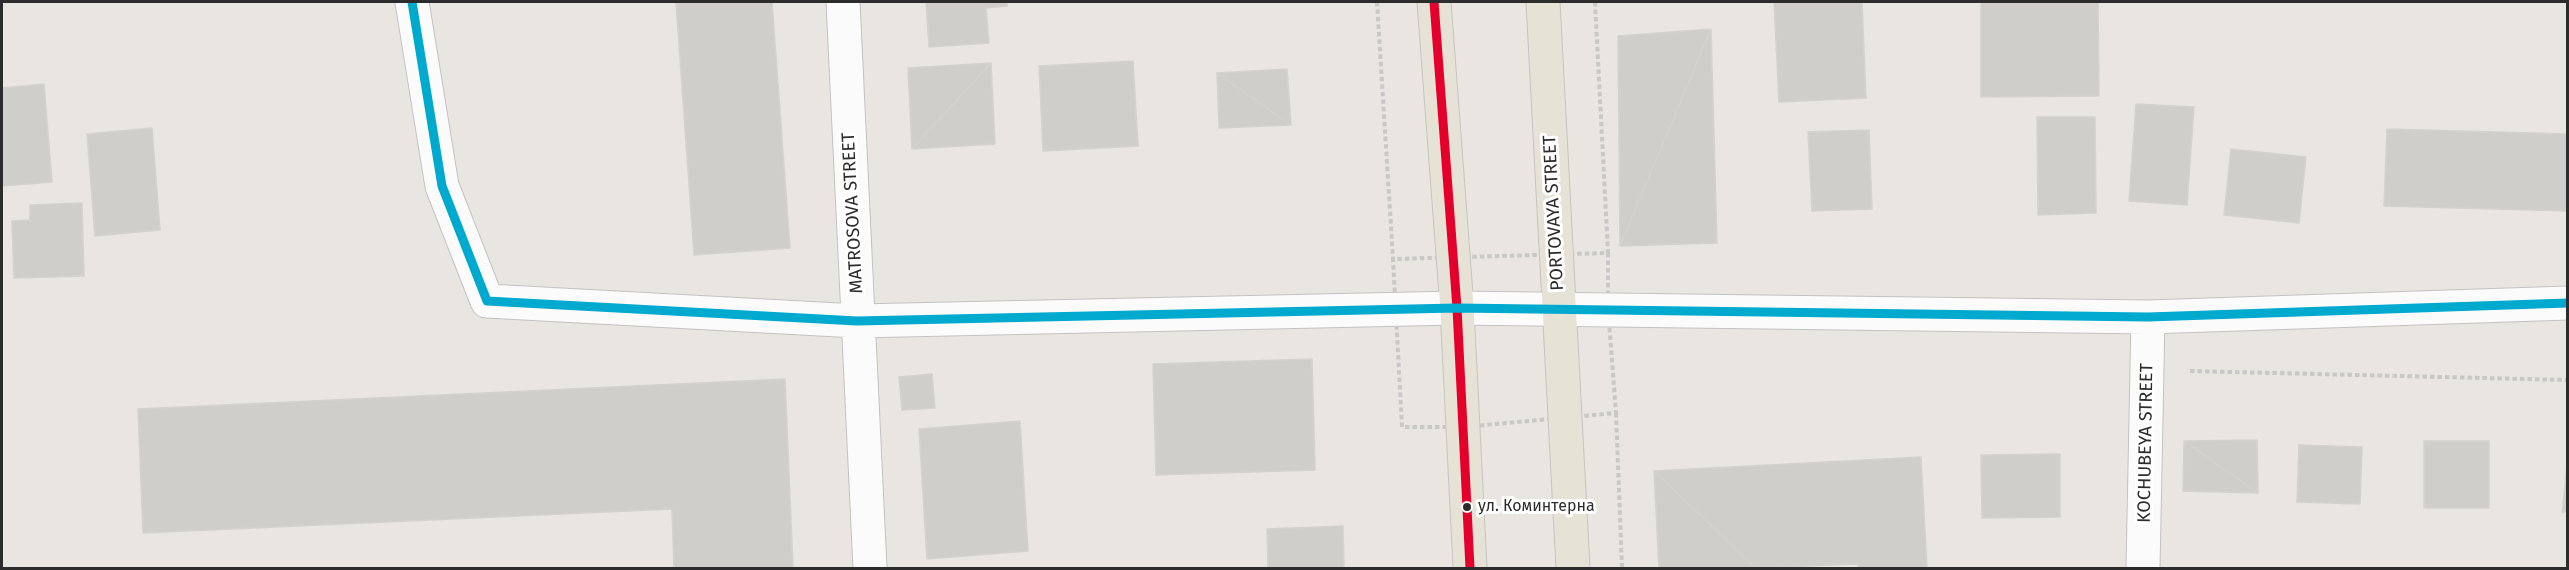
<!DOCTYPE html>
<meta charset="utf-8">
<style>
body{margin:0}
#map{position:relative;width:2569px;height:570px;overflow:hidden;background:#e9e6e2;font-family:"Fira Sans",sans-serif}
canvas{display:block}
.frame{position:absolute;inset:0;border:3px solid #2c2c2c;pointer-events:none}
</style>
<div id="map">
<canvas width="2569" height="570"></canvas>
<div class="frame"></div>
</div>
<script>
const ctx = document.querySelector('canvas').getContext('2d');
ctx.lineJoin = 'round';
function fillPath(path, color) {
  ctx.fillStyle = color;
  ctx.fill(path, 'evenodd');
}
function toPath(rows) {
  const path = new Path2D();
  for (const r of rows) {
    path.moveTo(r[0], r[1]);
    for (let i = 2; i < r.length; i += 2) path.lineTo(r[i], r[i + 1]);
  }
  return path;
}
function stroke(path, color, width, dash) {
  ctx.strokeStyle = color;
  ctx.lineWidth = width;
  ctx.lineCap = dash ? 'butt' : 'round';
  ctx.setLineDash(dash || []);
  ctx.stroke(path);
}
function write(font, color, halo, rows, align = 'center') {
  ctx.font = font + ' "Fira Sans",sans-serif';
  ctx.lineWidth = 6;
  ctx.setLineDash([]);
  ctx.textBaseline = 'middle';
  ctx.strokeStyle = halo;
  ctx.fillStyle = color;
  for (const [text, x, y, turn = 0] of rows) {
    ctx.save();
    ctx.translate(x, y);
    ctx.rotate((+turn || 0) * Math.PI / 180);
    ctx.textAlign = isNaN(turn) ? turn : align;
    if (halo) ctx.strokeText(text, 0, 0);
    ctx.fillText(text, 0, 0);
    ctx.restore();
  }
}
const building = toPath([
 [676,2,772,2,790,248,694,255,676,2],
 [926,2,1007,2,1007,6,986,8,989,43,929,47,926,2],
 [1774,2,1862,2,1866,98,1779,102,1774,2],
 [1981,2,2098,2,2099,96,1981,97,1981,2],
 [1711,29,1717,243,1620,246,1711,29],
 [1711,29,1620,246,1618,36,1711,29],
 [1133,61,1138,146,1043,151,1039,66,1133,61],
 [991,63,995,144,912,149,991,63],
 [991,63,912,149,908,68,991,63],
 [1287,69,1291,125,1217,73,1287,69],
 [1217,73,1291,125,1219,128,1217,73],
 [44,84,52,182,2,186,2,88,44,84],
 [2136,104,2194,107,2187,205,2129,201,2136,104],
 [2037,117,2095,117,2096,213,2038,215,2037,117],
 [152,128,160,230,95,236,87,134,152,128],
 [2387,129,2568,134,2568,211,2384,206,2387,129],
 [1869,130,1872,209,1812,211,1808,132,1869,130],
 [2231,149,2306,157,2299,223,2224,215,2231,149],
 [82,203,84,276,14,278,12,221,30,220,30,205,82,203],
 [1312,359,1315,470,1156,475,1153,364,1312,359],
 [932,374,935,408,902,410,899,377,932,374],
 [785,379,793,568,674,568,672,509,143,533,138,409,785,379],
 [1020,421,1028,551,927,559,919,429,1020,421],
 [2257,440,2258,493,2184,441,2257,440],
 [2184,441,2258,493,2183,491,2184,441],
 [2424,441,2489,441,2489,508,2424,508,2424,441],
 [2299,445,2362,447,2360,504,2297,502,2299,445],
 [2060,454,2060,517,1982,518,1981,455,2060,454],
 [2568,456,2568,510,2562,513,2568,456],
 [1921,457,1927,568,1858,568,1858,564,1756,568,1654,471,1921,457],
 [1654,471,1756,568,1659,568,1654,471],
 [1343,526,1344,568,1268,568,1267,529,1343,526]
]);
fillPath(building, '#d0cecb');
stroke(building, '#d4d2ce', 1.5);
const minor = toPath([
 [412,2,442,186,487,301,857,321,1457,308,2148,317,2568,303],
 [843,2,870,568],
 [2143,568,2148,317]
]);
const major = toPath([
 [1434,2,1457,308,1470,568],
 [1543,2,1573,568]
]);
stroke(minor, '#c3c2c2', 35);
stroke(major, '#c5c4c2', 35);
stroke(toPath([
 [1377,2,1393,259],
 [1595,2,1608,253],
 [1608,253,1608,308,1616,413,1463,427,1402,427,1393,259,1608,253],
 [2190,371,2568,380],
 [1616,413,1622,568]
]), '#c8c8c7', 4, [4.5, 3]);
stroke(minor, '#fcfbfb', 33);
stroke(major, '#e6e2d5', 33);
stroke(toPath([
 [1434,2,1457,308,1470,568]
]), '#e4002b', 9);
stroke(toPath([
 [412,2,442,186,487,301,857,321,1457,308,2148,317,2568,303]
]), '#00a9ce', 9);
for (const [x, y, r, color] of [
 [1467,507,5,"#2c2c2c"]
]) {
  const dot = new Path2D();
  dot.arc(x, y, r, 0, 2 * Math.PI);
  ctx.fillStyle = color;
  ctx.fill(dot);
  stroke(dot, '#fff', 2);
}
write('16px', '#2c2c2c', '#fff', [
 ["ул. Коминтерна",1478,507]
], 'left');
write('18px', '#2c2c2c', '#fff', [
 ["MATROSOVA STREET",853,213,-93],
 ["PORTOVAYA STREET",1554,213,-93],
 ["KOCHUBEYA STREET",2146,443,-89]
]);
</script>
